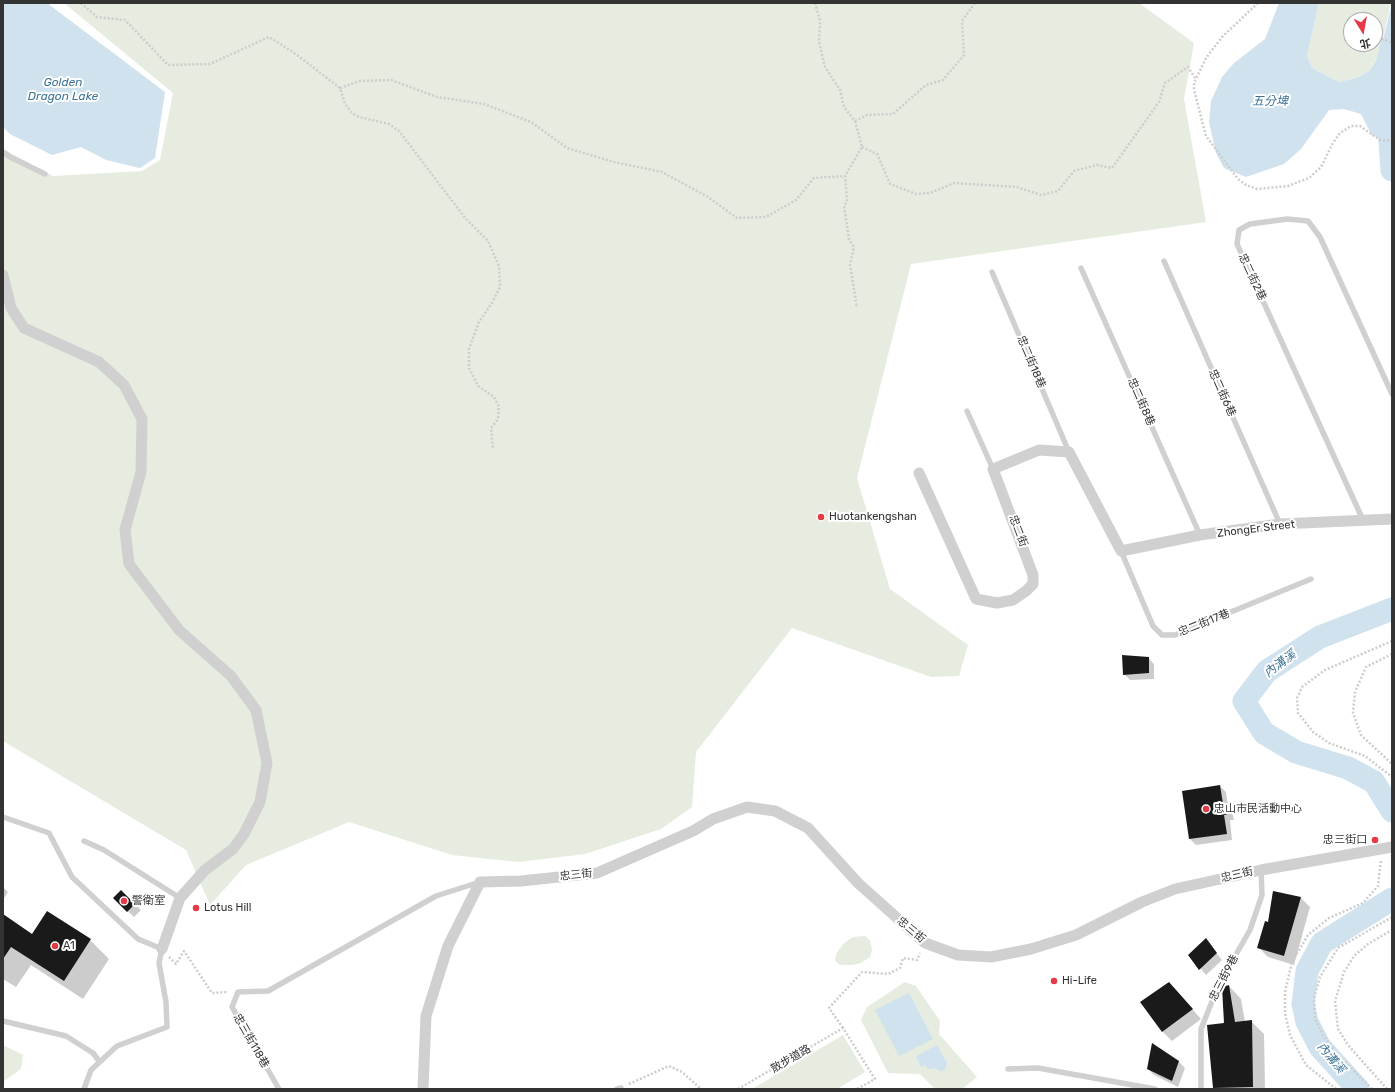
<!DOCTYPE html>
<meta charset="utf-8">
<style>
body{margin:0}
#map{position:relative;width:1395px;height:1092px;overflow:hidden;background:#fff;font-family:Rubik,"Noto Sans TC",sans-serif}
canvas{display:block}
.frame{position:absolute;inset:0;border:4px solid #333;pointer-events:none}
.north{position:absolute;left:1343px;top:12px;width:40px;height:40px;box-sizing:border-box;background:#fff;border:1px solid #adadad;border-radius:50%;rotate:169deg;font-size:11px;font-weight:700;line-height:16px;text-align:center;color:#333}
.north::after{content:'';display:block;margin:auto;width:14px;height:18px;background:#e63946;clip-path:polygon(50% 0,100% 100%,50% 72%,0 100%)}
</style>
<div id="map">
<canvas width="1395" height="1092"></canvas>
<div class="frame"></div>
<div class="north">北</div>
</div>
<script>
const ctx = document.querySelector('canvas').getContext('2d');
ctx.lineJoin = 'round';
function fillPath(path, color) {
  ctx.fillStyle = color;
  ctx.fill(path, 'evenodd');
}
function toPath(rows) {
  const path = new Path2D();
  for (const r of rows) {
    path.moveTo(r[0], r[1]);
    for (let i = 2; i < r.length; i += 2) path.lineTo(r[i], r[i + 1]);
  }
  return path;
}
function stroke(path, color, width, dash) {
  ctx.strokeStyle = color;
  ctx.lineWidth = width;
  ctx.lineCap = dash ? 'butt' : 'round';
  ctx.setLineDash(dash || []);
  ctx.stroke(path);
}
function write(font, color, halo, rows, align = 'center') {
  ctx.font = font + ' Rubik,"Noto Sans TC",sans-serif';
  ctx.lineWidth = 4;
  ctx.setLineDash([]);
  ctx.textBaseline = 'middle';
  ctx.strokeStyle = halo;
  ctx.fillStyle = color;
  for (const [text, x, y, turn = 0] of rows) {
    ctx.save();
    ctx.translate(x, y);
    ctx.rotate((+turn || 0) * Math.PI / 180);
    ctx.textAlign = isNaN(turn) ? turn : align;
    if (halo) ctx.strokeText(text, 0, 0);
    ctx.fillText(text, 0, 0);
    ctx.restore();
  }
}
fillPath(toPath([
 [64,3,1139,3,1194,43,1184,99,1206,222,911,264,857,478,890,589,968,645,959,676,931,677,792,628,696,752,692,807,661,829,585,854,518,862,452,855,349,822,246,865,210,905,186,850,3,741,3,149,53,176,142,171,160,160,173,93],
 [1319,3,1391,3,1379,55,1369,71,1356,78,1339,82,1312,68,1307,56],
 [1351,20,1375,20,1375,44,1351,44],
 [865,936,870,940,872,950,870,957,861,963,852,965,840,965,835,961,836,954,844,943,853,937],
 [905,982,916,986,940,1021,939,1034,977,1077,962,1089,935,1089,920,1074,888,1073,861,1020,867,1007],
 [843,1035,865,1072,837,1089,752,1089],
 [5,1046,23,1055,21,1069,3,1082,3,1047]
]), '#e6ecdf');
fillPath(toPath([
 [3,3,47,3,165,92,155,158,140,168,106,160,81,147,52,155,10,134,3,127],
 [1279,3,1319,3,1307,56,1312,68,1339,82,1356,78,1369,71,1379,56,1392,3,1392,59,1387,87,1386,138,1372,136,1361,114,1344,109,1329,110,1301,149,1284,164,1246,177,1224,168,1216,153,1209,122,1211,101,1222,77,1234,63,1265,39],
 [909,993,933,1039,899,1056,875,1010],
 [937,1045,947,1063,945,1070,939,1071,936,1068,928,1069,925,1065,921,1067,916,1056]
]), '#cfe2ee');
fillPath(toPath([
 [1148,658,1154,664,1154,679,1130,680,1124,674],
 [1220,786,1226,792,1228,806,1232,811,1234,820,1230,820,1232,840,1196,845,1190,839],
 [3,887,8,892,3,900],
 [121,891,141,910,134,917,114,898],
 [1273,892,1301,898,1310,907,1294,965,1268,957,1258,947,1269,924],
 [3,915,33,935,90,940,109,959,83,999,31,965,16,987,3,979],
 [1206,940,1222,960,1206,975,1190,955],
 [1229,986,1241,999,1245,1022,1251,1021,1264,1034,1265,1089,1216,1089,1214,1087],
 [1178,993,1201,1019,1172,1041,1163,1032,1141,1002],
 [1152,1044,1179,1062,1185,1068,1178,1087,1154,1075,1148,1069]
]), '#0003');
stroke(toPath([
 [1392,46,1381,88,1390,141,1392,170],
 [1392,609,1320,637,1267,671,1244,701,1264,733,1296,752,1348,768,1374,782,1392,811],
 [1358,1089,1320,1047,1307,1022,1303,1004,1307,971,1322,943,1392,899]
]), '#cfe2ee', 23);
fillPath(toPath([
 [1122,655,1149,657,1149,673,1123,675],
 [1220,785,1223,804,1226,804,1228,814,1224,815,1227,834,1189,839,1182,791],
 [121,890,135,904,127,912,113,898],
 [1273,891,1301,897,1284,956,1257,948,1265,921,1268,922],
 [47,911,91,939,64,981,11,947,3,959,3,914,32,934],
 [1206,938,1217,953,1199,970,1188,955],
 [1169,982,1193,1009,1162,1032,1140,1002],
 [1229,985,1235,1022,1252,1020,1253,1087,1213,1088,1207,1025,1224,1023,1222,987],
 [1152,1043,1179,1061,1172,1081,1147,1069]
]), '#1a1a1a');
stroke(toPath([
 [81,3,97,17,125,20,168,65,210,64,269,37,293,52,340,88,345,104,352,113,359,117,389,124,399,131,466,219,488,241,499,266,500,287,492,303,479,322,469,349,469,368,478,386,494,397,499,407,498,419,491,428,493,449],
 [815,3,820,21,819,42,825,67,840,90,844,107,855,121,862,147,845,176,847,201,844,206,849,239,854,247,850,265,857,308],
 [1258,3,1222,37,1206,58,1194,83,1194,90,1206,136,1238,179,1246,185,1257,189,1288,186,1309,178,1321,167,1333,143,1340,133,1351,126,1360,126,1380,140,1392,141],
 [1378,37,1392,43],
 [340,88,360,81,391,80,437,97,484,104,531,122,567,148,614,162,662,172,708,197,737,218,766,217,796,200,814,178,845,176],
 [855,121,867,115,893,114,926,85,943,80,964,55,962,21,975,3],
 [862,147,877,154,890,184,916,194,930,193,954,183,1017,187,1041,195,1058,191,1074,171,1097,165,1112,168,1159,102,1165,83,1188,67,1195,78],
 [1392,641,1325,670,1302,687,1297,698,1298,713,1313,732,1329,743,1365,756,1392,777],
 [1392,654,1366,667,1355,692,1353,713,1361,735,1392,764],
 [169,957,176,964,184,951,212,993,228,992],
 [843,1028,829,1008,862,972,888,974,900,968,903,958,917,960,920,953],
 [629,1084,669,1066,682,1072,701,1089],
 [738,1089,843,1028,875,1079,857,1089],
 [1336,1089,1306,1065,1290,1035,1285,1013,1285,992,1292,962,1308,935,1329,918,1363,903,1378,886,1381,860],
 [1372,1089,1338,1055,1323,1035,1315,1018,1314,998,1320,977,1338,948,1392,917],
 [1387,1089,1348,1045,1338,1029,1335,1001,1344,972,1354,956,1368,944,1392,930]
]), '#cdcdcd', 2.5, [2, 2]);
stroke(toPath([
 [3,152,10,157,45,174],
 [1164,261,1280,524],
 [1081,268,1200,535],
 [992,272,1069,452],
 [967,411,993,469],
 [1363,520,1237,244,1239,230,1250,224,1287,219,1308,221,1320,237,1392,394],
 [1121,551,1153,626,1162,635,1175,635,1311,579],
 [3,817,49,833,72,877,138,939,162,949,159,963,166,1002,167,1027,117,1046,91,1070,84,1089],
 [84,841,104,850,180,898],
 [3,1021,66,1036,93,1053,99,1061],
 [1008,1069,1038,1068,1155,1089],
 [279,1089,232,1007,238,992,268,991,436,896,480,882],
 [617,1089,621,1088],
 [1201,1089,1201,1029,1219,984,1250,930,1262,895,1261,870]
]), '#d0d0d0', 5.5);
stroke(toPath([
 [3,275,11,308,24,328,99,362,124,385,142,419,141,472,125,530,129,564,179,630,231,676,256,710,267,763,260,802,244,834,233,849,205,870,180,898,162,949],
 [919,473,976,599,997,603,1013,600,1026,591,1033,584,1033,575,993,469,1039,450,1069,452,1121,551,1200,535,1280,524,1392,519],
 [423,1089,426,1016,448,946,480,882,521,881,597,873,693,831,713,819,747,807,775,811,808,828,858,883,925,943,958,955,991,957,1031,949,1076,935,1142,902,1175,889,1261,870,1392,847]
]), '#d0d0d0', 11);
for (const [x, y, r, color] of [
 [821,517,4,"#e63946"],
 [1206,809,4,"#e63946"],
 [1375,840,4,"#e63946"],
 [124,901,4,"#e63946"],
 [196,908,4,"#e63946"],
 [55,946,4,"#e63946"],
 [1054,981,4,"#e63946"]
]) {
  const dot = new Path2D();
  dot.arc(x, y, r, 0, 2 * Math.PI);
  ctx.fillStyle = color;
  ctx.fill(dot);
  stroke(dot, '#fff', 1.5);
}
write('11px', '#333', '#fff', [
 ["忠二街2巷",1252,277,65],
 ["忠二街18巷",1031,362,67],
 ["忠二街6巷",1222,393,66],
 ["忠二街8巷",1141,402,66],
 ["ZhongEr Street",1256,529,-7],
 ["忠二街",1018,531,69],
 ["忠二街17巷",1204,623,-22],
 ["忠三街",576,875,-6],
 ["忠三街",1237,875,-13],
 ["忠三街",911,930,40],
 ["忠三街9巷",1224,978,-63],
 ["忠三街118巷",251,1041,60],
 ["散步道路",791,1059,-30]
]);
write('11px', '#333', '#fff', [
 ["Huotankengshan",829,517],
 ["忠山市民活動中心",1214,809],
 ["忠三街口",1367,840,"right"],
 ["警衛室",132,901],
 ["Lotus Hill",204,908],
 ["A1",63,946],
 ["Hi-Life",1062,981]
], 'left');
write('italic 12px', '#3f7597', '#fff', [
 ["Golden",63,83],
 ["Dragon Lake",63,97],
 ["五分埤",1270,102],
 ["內溝溪",1280,664,-37],
 ["內溝溪",1331,1058,50]
]);
</script>
